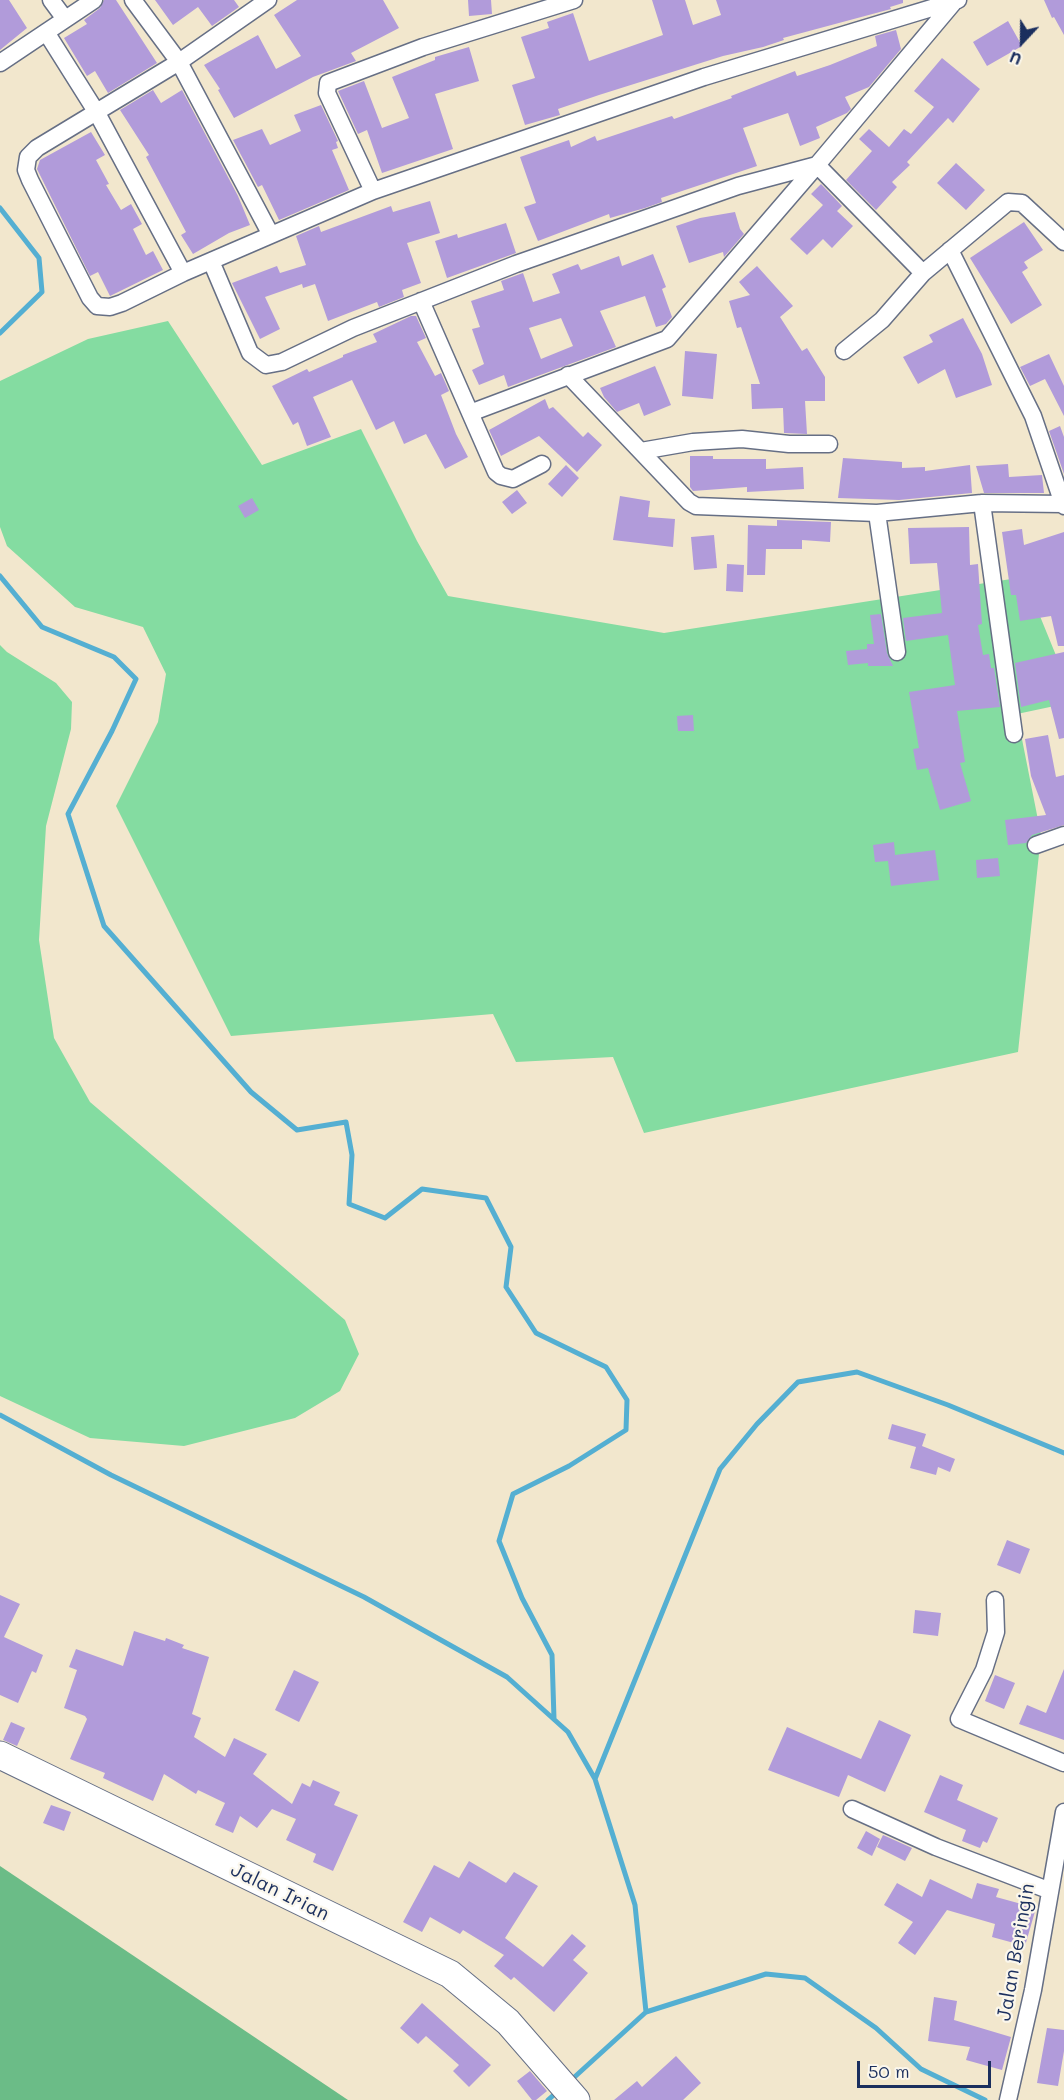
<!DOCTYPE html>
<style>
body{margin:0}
#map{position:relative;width:1064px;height:2100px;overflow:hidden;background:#f2e7cd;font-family:Mali,sans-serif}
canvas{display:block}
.north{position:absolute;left:992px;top:12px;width:60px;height:60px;-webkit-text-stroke:4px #fbf7ec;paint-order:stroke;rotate:202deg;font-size:16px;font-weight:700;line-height:24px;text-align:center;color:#1b2f5e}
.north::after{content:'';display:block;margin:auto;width:21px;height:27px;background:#1b2f5e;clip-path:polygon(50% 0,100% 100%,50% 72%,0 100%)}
.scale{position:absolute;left:857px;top:2061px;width:134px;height:27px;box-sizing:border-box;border:3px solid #1b2f5e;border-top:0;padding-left:8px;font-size:18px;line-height:21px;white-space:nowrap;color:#1b2f5e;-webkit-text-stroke:4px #fbf7ec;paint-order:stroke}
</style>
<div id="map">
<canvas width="1064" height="2100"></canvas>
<div class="north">U</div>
<div class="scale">50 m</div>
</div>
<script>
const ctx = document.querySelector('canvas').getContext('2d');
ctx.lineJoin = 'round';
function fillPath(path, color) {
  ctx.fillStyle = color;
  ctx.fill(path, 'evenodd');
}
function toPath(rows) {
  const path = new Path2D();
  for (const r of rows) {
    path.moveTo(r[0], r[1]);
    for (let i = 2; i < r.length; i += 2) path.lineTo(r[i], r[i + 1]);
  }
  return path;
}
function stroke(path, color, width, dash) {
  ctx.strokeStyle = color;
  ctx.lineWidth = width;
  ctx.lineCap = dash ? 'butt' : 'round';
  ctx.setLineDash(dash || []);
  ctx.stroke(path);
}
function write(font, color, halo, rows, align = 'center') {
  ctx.font = font + ' Mali,sans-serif';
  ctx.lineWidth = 4.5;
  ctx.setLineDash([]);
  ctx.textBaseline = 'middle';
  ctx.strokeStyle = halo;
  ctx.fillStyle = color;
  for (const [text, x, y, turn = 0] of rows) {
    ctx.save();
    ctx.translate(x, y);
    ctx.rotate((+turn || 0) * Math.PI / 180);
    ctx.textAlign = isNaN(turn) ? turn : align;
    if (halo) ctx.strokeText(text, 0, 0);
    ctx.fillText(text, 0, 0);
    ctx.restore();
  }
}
fillPath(toPath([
 [168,321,262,465,361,429,417,541,448,596,664,633,1024,577,1064,675,1064,704,1017,714,1041,835,1018,1052,644,1133,613,1057,516,1062,493,1014,231,1036,116,806,158,722,166,674,143,627,75,607,7,546,0,527,0,381,88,339],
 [0,645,7,652,56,683,72,702,71,729,46,826,39,940,54,1038,90,1102,345,1320,359,1354,340,1391,295,1418,184,1446,90,1438,0,1396]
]), '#84dca1');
fillPath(toPath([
 [0,1866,348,2100,0,2100]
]), '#6bbc87');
stroke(toPath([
 [0,208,39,258,42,292,0,333],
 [0,576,42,627,114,657,136,679,112,731,68,814,104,926,251,1092,297,1130,346,1122,352,1155,349,1204,385,1218,422,1189,486,1198,511,1247,506,1287,536,1333,606,1367,627,1400,626,1430,569,1466,513,1494,499,1541,522,1598,552,1655,554,1719],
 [0,1415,111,1475,364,1597,507,1677,568,1732,595,1779],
 [646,2012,635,1905,595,1779,720,1469,757,1424,798,1382,857,1372,948,1405,1064,1453],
 [569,2082,646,2012,766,1974,805,1978,876,2028,921,2069,985,2100],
 [548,2100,557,2092]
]), '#54afd2', 5);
fillPath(toPath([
 [0,0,9,0,27,28,0,50],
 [104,0,116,0,157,63,108,93,95,71,87,76,64,38,87,24,84,20,100,8],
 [155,0,234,0,239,7,212,26,198,7,173,25],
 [297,0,383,0,399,28,351,53,356,61,313,77,234,118,218,90,220,89,204,65,258,35,276,69,301,56,274,15],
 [468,0,491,0,492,14,469,16],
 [652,0,685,0,693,25,721,15,716,0,903,0,903,3,890,7,891,9,783,38,784,40,763,47,723,56,599,95,558,109,560,115,525,125,512,85,535,78,521,37,549,28,547,22,573,13,589,61,663,35],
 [1044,0,1064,0,1064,35,1054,17,1052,18],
 [1008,21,1022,46,987,66,973,42],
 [896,30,901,49,869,87,845,97,851,109,847,113,816,127,820,138,800,146,788,113,743,128,757,166,661,198,662,202,645,208,610,218,609,214,538,241,524,207,536,203,520,157,569,140,571,147,595,136,597,141,672,116,674,119,732,98,731,96,795,71,797,76,830,65,877,46,875,36],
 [469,47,479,81,435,94,453,149,382,173,367,130,358,134,338,91,364,81,382,128,409,118,392,77,435,60,435,57],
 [942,58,980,89,953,123,948,118,907,162,910,165,892,182,897,187,876,210,846,180,872,151,859,139,869,129,889,147,904,129,911,134,934,107,914,91],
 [153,90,161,103,182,90,238,196,250,225,229,233,193,254,181,235,186,232,146,157,149,155,120,110],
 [321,105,338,141,336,142,338,148,332,150,349,190,279,220,262,185,258,187,233,140,262,129,270,145,301,131,294,115],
 [91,132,105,155,96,160,109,184,106,185,121,210,131,204,142,224,133,229,146,255,153,251,163,270,110,296,98,272,90,276,37,169,40,160],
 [956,163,985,190,966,210,937,183],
 [821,184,842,206,837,211,853,226,832,248,823,239,807,255,790,239,823,205,811,194],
 [430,201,440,233,407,243,421,283,402,290,404,297,379,307,377,302,328,321,315,284,303,288,302,284,265,297,280,329,260,339,232,283,277,266,280,273,306,265,296,236,319,226,321,232,391,206,393,212],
 [735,212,740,229,744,234,724,257,723,252,689,263,676,226,700,218],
 [1024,222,1043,250,1024,262,1028,268,1022,272,1042,305,1011,324,970,258],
 [506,223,516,253,447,278,435,241,457,234,458,238],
 [653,254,666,287,662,289,672,317,666,324,656,327,645,296,600,311,616,347,508,387,504,375,479,385,472,370,484,364,472,329,480,327,471,301,504,290,501,281,523,273,533,302,560,293,552,274,578,264,581,270,619,256,622,266],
 [561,318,573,346,541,359,529,328],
 [757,266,793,306,780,317,802,351,807,348,825,377,825,401,805,401,807,434,784,433,783,408,752,409,751,384,760,384,741,327,737,328,729,301,750,295,739,282],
 [411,316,416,316,426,338,417,342,435,376,441,373,449,391,441,395,456,434,468,457,445,469,426,434,404,444,394,421,376,430,352,380,313,397,331,437,307,446,298,422,293,425,272,386,307,369,309,372,343,357,343,355,377,342,373,334],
 [963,318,982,354,992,385,956,398,945,369,918,384,903,357,933,342,929,335],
 [685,351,717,354,713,399,682,396],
 [1049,354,1064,386,1064,416,1045,379,1030,386,1020,367],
 [655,366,671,405,644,416,639,403,617,412,604,397,600,388],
 [545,399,549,409,553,407,583,437,588,432,602,445,577,472,539,436,501,456,489,430],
 [1060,426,1064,437,1064,474,1049,431],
 [690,456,713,456,713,459,766,459,766,469,803,467,804,489,747,492,747,487,693,491,690,487],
 [843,458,902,462,902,468,925,467,925,471,970,465,972,493,899,500,838,498],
 [1008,464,1009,477,1042,475,1044,493,984,493,976,466],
 [566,465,579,478,562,497,548,484],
 [517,490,527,503,512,514,502,502],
 [620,496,650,501,648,517,675,519,673,547,613,540],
 [252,498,259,510,245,518,238,506],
 [777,520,831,522,830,542,802,540,802,549,766,549,765,575,747,575,748,525,777,526],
 [969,527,970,565,978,564,982,624,978,625,983,655,989,654,991,668,994,668,1000,707,957,711,965,762,960,763,971,801,940,810,928,768,917,770,913,749,919,748,909,692,955,685,948,635,906,641,903,618,942,613,937,563,910,564,908,528],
 [1022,529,1024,545,1064,532,1064,646,1058,646,1051,616,1020,621,1016,595,1011,595,1002,532],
 [714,535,717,568,694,570,691,537],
 [727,564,744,565,743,592,726,591],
 [881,614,887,653,893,666,868,666,868,663,848,665,846,651,867,649,867,644,874,644,870,615],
 [1064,652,1064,738,1059,739,1049,700,1021,707,1015,663],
 [693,715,694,731,678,731,677,716],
 [1048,735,1056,777,1064,775,1064,825,1032,835,1026,843,1008,845,1005,820,1046,815,1031,776,1025,739],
 [894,842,895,855,935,850,939,880,891,886,888,861,875,862,873,845],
 [998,858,1000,876,977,878,976,860],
 [892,1424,926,1434,922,1446,955,1459,950,1472,938,1467,936,1475,910,1468,916,1447,888,1439],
 [1007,1540,1030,1549,1020,1574,997,1565],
 [0,1595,20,1604,4,1637,43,1655,36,1673,32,1671,18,1703,0,1695],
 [915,1610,941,1613,938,1636,913,1633],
 [134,1631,165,1641,166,1638,184,1645,182,1648,209,1657,192,1714,201,1718,194,1737,225,1757,234,1738,267,1754,253,1774,292,1804,302,1783,310,1787,313,1780,340,1792,334,1805,358,1815,333,1871,313,1862,316,1854,286,1840,296,1819,272,1809,257,1828,240,1816,233,1833,215,1825,225,1803,198,1790,196,1794,164,1774,153,1801,103,1778,105,1773,70,1759,87,1719,85,1716,64,1708,77,1670,69,1667,76,1649,123,1666],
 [1064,1669,1064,1740,1019,1724,1027,1705,1046,1713],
 [294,1670,319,1682,299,1722,275,1710],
 [995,1675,1015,1683,1004,1709,985,1701],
 [879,1720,911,1735,885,1792,848,1775,839,1797,768,1770,787,1727,861,1759],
 [11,1722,25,1728,17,1746,3,1740],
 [940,1775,963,1785,957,1800,998,1818,987,1843,983,1841,980,1848,962,1841,966,1830,924,1812],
 [51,1805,71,1812,64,1831,43,1823],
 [866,1831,880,1839,872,1856,857,1848],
 [883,1835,912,1848,905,1861,877,1847],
 [469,1861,506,1883,514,1872,538,1886,505,1938,543,1967,572,1934,586,1946,573,1960,588,1973,554,2012,514,1977,511,1980,494,1966,504,1955,463,1930,460,1934,430,1917,422,1932,403,1922,434,1865,459,1878],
 [930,1879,972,1899,977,1883,999,1889,996,1897,1036,1908,1025,1946,992,1937,995,1924,947,1910,915,1955,898,1943,913,1922,884,1905,897,1883,922,1897],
 [934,1997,957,2001,954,2020,1011,2037,1002,2070,966,2060,970,2047,928,2041],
 [422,2003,491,2065,469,2087,453,2071,459,2065,426,2036,418,2044,400,2028],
 [1047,2028,1064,2030,1064,2051,1058,2086,1037,2083],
 [676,2056,701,2083,683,2100,614,2100,637,2081,642,2087],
 [530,2071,547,2091,536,2100,532,2100,517,2081]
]), '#b19bda');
const street = toPath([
 [51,0,65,19],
 [133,0,179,62,271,235],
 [268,0,179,62,37,148,28,157,26,170,30,180,90,298,97,306,110,307,122,303,183,273,373,191,704,77,958,0],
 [46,32,97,113,183,273],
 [0,63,94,0],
 [373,191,327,93,328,83,423,47,574,0],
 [950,250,1033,416,1063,504],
 [211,261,250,353,266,365,282,362,353,328,516,264,738,186,817,165,954,2],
 [421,301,496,472,501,476,513,479,542,464],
 [844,351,882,320,923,273,1008,202,1022,203,1064,242],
 [568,375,689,502,696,506,877,513,982,503,1063,504,1064,506],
 [470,413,667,339,817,165,923,273],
 [641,451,693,442,742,439,789,444,829,444],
 [982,503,1014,734],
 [877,513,897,652],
 [1036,845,1064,835],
 [995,1600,996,1632,984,1670,959,1719,1064,1763],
 [852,1809,936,1847,1048,1890],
 [1008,2100,1033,1990,1064,1812]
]);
const primary = toPath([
 [0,1755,450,1974,508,2022,576,2100]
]);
stroke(street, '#666f85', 19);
stroke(primary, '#666f85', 29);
stroke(street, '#fff', 16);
stroke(primary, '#fff', 27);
write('20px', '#1b2f5e', '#fbf7ec', [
 ["Jalan Irian",280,1892,26],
 ["Jalan Beringin",1016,1952,-80]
]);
</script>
